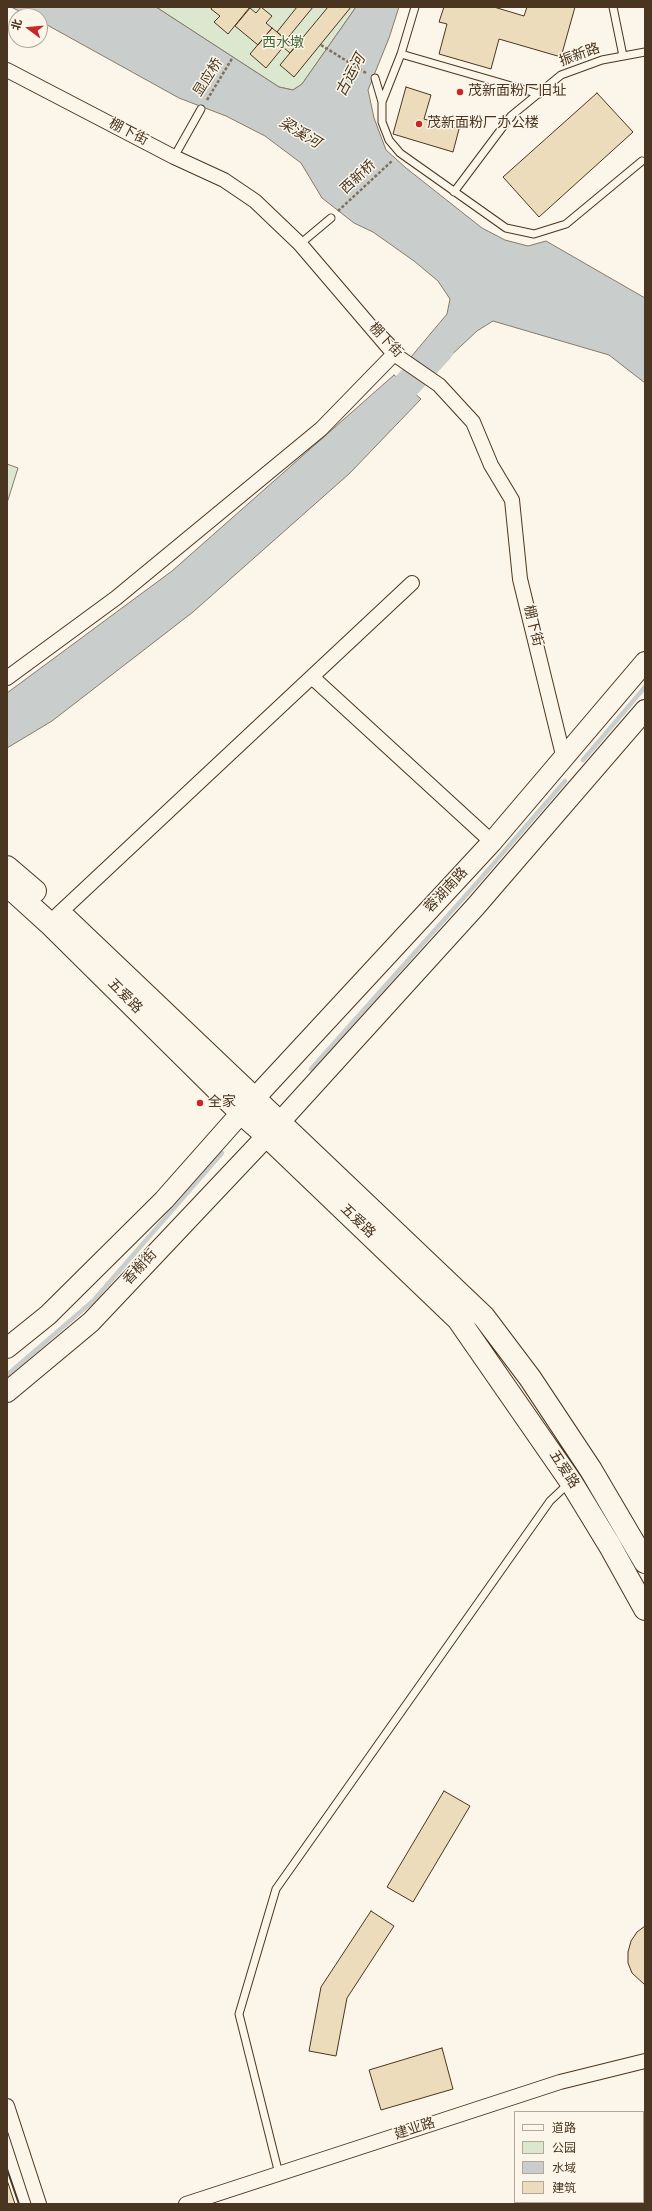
<!DOCTYPE html>
<meta charset="utf-8">
<style>
body{margin:0}
#map{position:relative;width:652px;height:2211px;overflow:hidden;background:#fbf6e9;font-family:Overpass,"Noto Sans SC",sans-serif}
canvas{display:block}
.frame{position:absolute;inset:0;border:8px solid #4a3520;pointer-events:none}
.legend{position:absolute;left:514px;top:2111px;width:130px;height:92px;box-sizing:border-box;background:#fbf6e9;border:1px solid #b4a999;margin:0;padding:5px 7px;list-style:none;font-size:12px;color:#4a3520}
.legend li{display:flex;align-items:center;gap:8px;height:20px}
.legend b{width:20px;border:1px solid #b4a999}
.north{position:absolute;left:8px;top:8px;width:40px;height:40px;box-sizing:border-box;background:#fbf6e9;border:1px solid #b4a999;border-radius:50%;rotate:286deg;font-size:11px;font-weight:700;line-height:16px;text-align:center;color:#4a3520}
.north::after{content:'';display:block;margin:auto;width:14px;height:18px;background:#c62828;clip-path:polygon(50% 0,100% 100%,50% 72%,0 100%)}
</style>
<div id="map">
<canvas width="652" height="2211"></canvas>
<div class="frame"></div>
<ul class="legend">
<li><b style="height:5px;background:#fbf6e9"></b>道路</li>
<li><b style="height:11px;background:#dce7d0"></b>公园</li>
<li><b style="height:11px;background:#c9cecd"></b>水域</li>
<li><b style="height:11px;background:#ecdcbc"></b>建筑</li>
</ul>
<div class="north">北</div>
</div>
<script>
const ctx = document.querySelector('canvas').getContext('2d');
ctx.lineJoin = 'round';
function fillPath(path, color) {
  ctx.fillStyle = color;
  ctx.fill(path, 'evenodd');
}
function toPath(rows) {
  const path = new Path2D();
  for (const r of rows) {
    path.moveTo(r[0], r[1]);
    for (let i = 2; i < r.length; i += 2) path.lineTo(r[i], r[i + 1]);
  }
  return path;
}
function stroke(path, color, width, dash) {
  ctx.strokeStyle = color;
  ctx.lineWidth = width;
  ctx.lineCap = dash ? 'butt' : 'round';
  ctx.setLineDash(dash || []);
  ctx.stroke(path);
}
function write(font, color, halo, rows, align = 'center') {
  ctx.font = font + ' Overpass,"Noto Sans SC",sans-serif';
  ctx.lineWidth = 3;
  ctx.setLineDash([]);
  ctx.textBaseline = 'middle';
  ctx.strokeStyle = halo;
  ctx.fillStyle = color;
  for (const [text, x, y, turn = 0] of rows) {
    ctx.save();
    ctx.translate(x, y);
    ctx.rotate((+turn || 0) * Math.PI / 180);
    ctx.textAlign = isNaN(turn) ? turn : align;
    if (halo) ctx.strokeText(text, 0, 0);
    ctx.fillText(text, 0, 0);
    ctx.restore();
  }
}
const green = toPath([
 [156,7,356,7,302,84,293,90,279,87,156,7],
 [7,464,18,468,7,503,7,464]
]);
fillPath(green, '#dce7d0');
stroke(green, '#887966', 1);
const water = toPath([
 [11,7,156,7,279,87,293,90,302,84,356,7,399,7,389,38,368,90,374,118,386,150,406,168,482,228,505,240,528,246,546,241,645,298,645,383,609,355,493,321,477,331,432,373,411,357,447,314,450,299,438,281,414,261,373,232,354,223,322,198,301,163,265,136,226,116,179,98,40,21,40,16,29,16,11,7],
 [394,375,421,399,350,473,193,612,52,721,7,748,7,693,172,571,394,375]
]);
fillPath(water, '#c9cecd');
stroke(water, '#887966', 1);
stroke(toPath([
 [583,760,645,687],
 [311,1069,476,884,565,781],
 [7,1375,93,1301,222,1153]
]), '#c9cecd', 4.5);
stroke(toPath([
 [380,414,440,349]
]), '#c9cecd', 28);
const building = toPath([
 [212,7,250,7,228,34,214,22,220,16,211,9,212,7],
 [261,7,272,16,266,23,272,28,258,45,235,26,250,8,256,13,261,7],
 [297,7,313,7,286,40,277,32,297,7],
 [328,7,351,7,294,77,280,65,328,7],
 [444,7,494,7,524,16,527,7,575,7,561,57,499,39,491,69,439,54,447,24,439,22,444,7],
 [272,28,288,41,266,68,250,54,272,28],
 [288,41,295,47,290,53,283,47,288,41],
 [406,87,431,95,424,119,459,129,453,152,393,134,406,87],
 [597,93,633,132,539,217,503,177,597,93],
 [444,1791,470,1806,413,1902,387,1887,444,1791],
 [371,1911,394,1926,347,1998,336,2056,309,2051,321,1987,371,1911],
 [645,1926,645,1985,632,1973,628,1963,628,1952,631,1941,637,1932,645,1926],
 [442,2048,453,2089,381,2110,369,2070,442,2048],
 [7,2180,15,2204,7,2204,7,2180]
]);
fillPath(building, '#ecdcbc');
stroke(building, '#4a3520', 1);
const service = toPath([
 [415,7,401,54,539,94],
 [613,7,623,56],
 [375,78,382,102,382,122,389,140,400,153,506,228,534,234,566,224,642,161],
 [382,102,401,54],
 [174,157,201,109],
 [454,192,511,116,561,75,602,60,645,52],
 [300,244,331,218],
 [279,2174,239,2014,276,1889,550,1501,568,1484]
]);
const minor = toPath([
 [7,70,174,157,224,180,255,201,300,244,394,354,439,385,473,422,491,465,512,500,520,579,564,759],
 [312,677,492,842],
 [7,678,116,598,321,429,394,354],
 [51,921,412,583],
 [7,2106,39,2204],
 [186,2204,560,2082,645,2061]
]);
const secondary = toPath([
 [7,1348,48,1315,164,1200,241,1113,492,842,645,662],
 [7,1392,91,1322,279,1123,476,906,645,710]
]);
const primary = toPath([
 [7,867,35,891],
 [7,885,49,923,241,1113,266,1135,458,1319,571,1482,610,1546,645,1609],
 [66,919,484,1317,530,1378,591,1470,645,1562]
]);
stroke(service, '#4a3520', 9);
stroke(minor, '#4a3520', 16);
stroke(secondary, '#4a3520', 22);
stroke(primary, '#4a3520', 24);
stroke(toPath([
 [321,45,366,73],
 [207,100,233,57],
 [338,211,393,160]
]), '#7f6f5c', 2.5, [3, 2]);
stroke(service, '#fbf6e9', 7);
stroke(minor, '#fbf6e9', 14);
stroke(secondary, '#fbf6e9', 20);
stroke(primary, '#fbf6e9', 22);
stroke(toPath([
 [7,2169,19,2204]
]), '#4a3520', 2);
for (const [x, y, r, color] of [
 [460,92,4,"#c62828"],
 [419,124,4,"#c62828"],
 [200,1103,4,"#c62828"]
]) {
  const dot = new Path2D();
  dot.arc(x, y, r, 0, 2 * Math.PI);
  ctx.fillStyle = color;
  ctx.fill(dot);
  stroke(dot, '#fbf6e9', 1.5);
}
write('14px', '#436837', '#fbf6e9', [
 ["西水墩",283,44]
]);
write('14px', '#4a3520', '#fbf6e9', [
 ["振新路",580,56,-20],
 ["显应桥",209,78,-58],
 ["棚下街",128,133,27],
 ["西新桥",359,178,-43],
 ["棚下街",385,341,46],
 ["棚下街",532,626,76],
 ["蓉湖南路",447,891,-47],
 ["五爱路",124,997,45],
 ["五爱路",357,1222,44],
 ["香榭街",141,1268,-47],
 ["五爱路",563,1470,57],
 ["建业路",415,2130,-18]
]);
write('14px', '#4a3520', '#fbf6e9', [
 ["茂新面粉厂旧址",468,92],
 ["茂新面粉厂办公楼",427,124],
 ["全家",208,1103]
], 'left');
write('italic 15px', '#4a3520', '#fbf6e9', [
 ["古运河",352,76,-62],
 ["梁溪河",299,134,31]
]);
</script>
